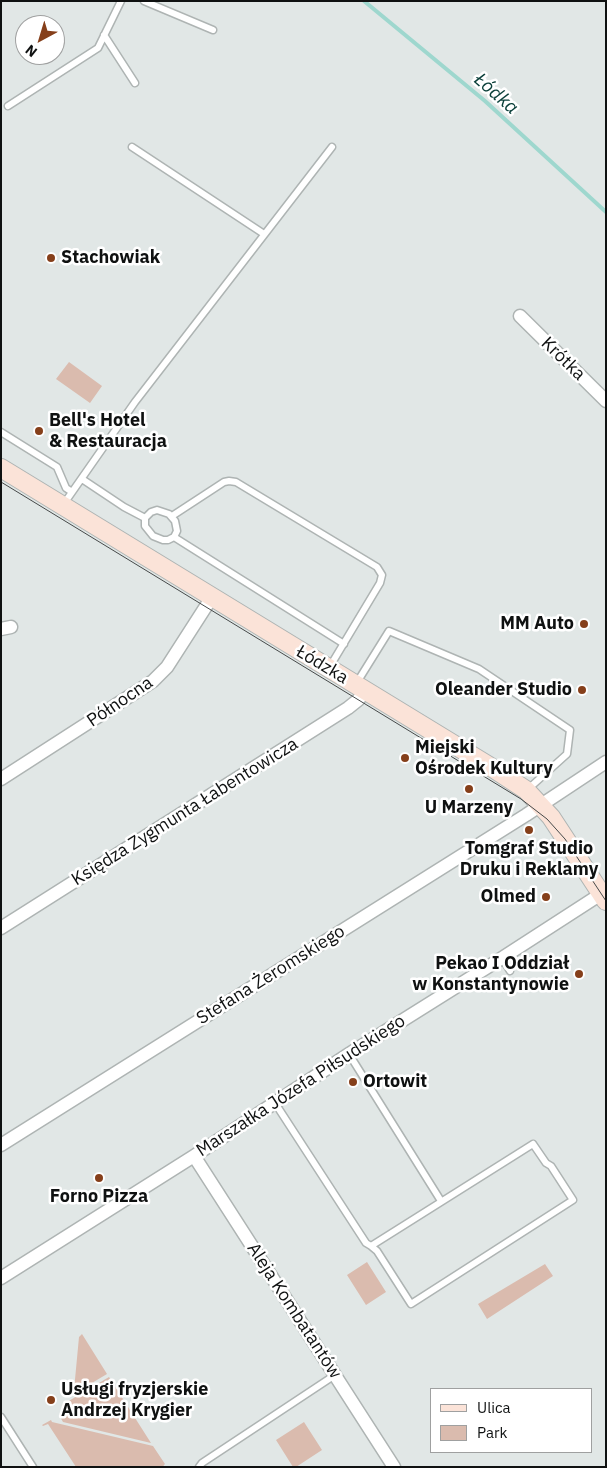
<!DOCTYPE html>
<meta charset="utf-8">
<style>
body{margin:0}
#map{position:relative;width:607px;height:1468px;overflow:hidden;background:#e1e7e6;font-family:"IBM Plex Sans",sans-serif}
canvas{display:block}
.frame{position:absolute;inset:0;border:2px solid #0f1111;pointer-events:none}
.legend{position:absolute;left:430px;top:1388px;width:162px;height:65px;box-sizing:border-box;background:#fff;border:1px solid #9fa0a0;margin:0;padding:6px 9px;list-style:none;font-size:15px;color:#0f1111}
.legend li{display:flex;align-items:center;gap:10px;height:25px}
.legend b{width:25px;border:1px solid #9fa0a0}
.north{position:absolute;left:15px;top:15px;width:50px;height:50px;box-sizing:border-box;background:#fff;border:1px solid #9fa0a0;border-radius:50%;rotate:219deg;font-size:14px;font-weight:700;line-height:20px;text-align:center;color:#0f1111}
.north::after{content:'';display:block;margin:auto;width:18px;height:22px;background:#853f1a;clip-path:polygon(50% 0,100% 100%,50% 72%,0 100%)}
</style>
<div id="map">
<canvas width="607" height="1468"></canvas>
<div class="frame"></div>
<ul class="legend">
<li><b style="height:6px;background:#fbe3d8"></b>Ulica</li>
<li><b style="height:14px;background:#dabbae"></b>Park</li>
</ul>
<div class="north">N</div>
</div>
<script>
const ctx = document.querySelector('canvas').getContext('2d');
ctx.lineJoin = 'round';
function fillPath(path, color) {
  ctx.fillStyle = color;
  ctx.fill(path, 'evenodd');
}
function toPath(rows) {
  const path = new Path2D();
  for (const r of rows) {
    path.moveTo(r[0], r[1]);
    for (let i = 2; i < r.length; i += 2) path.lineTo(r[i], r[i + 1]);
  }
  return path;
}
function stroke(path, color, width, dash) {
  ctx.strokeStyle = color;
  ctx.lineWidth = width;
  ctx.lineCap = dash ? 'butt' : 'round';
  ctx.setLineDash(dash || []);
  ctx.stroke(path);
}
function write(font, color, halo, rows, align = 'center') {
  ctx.font = font + ' "IBM Plex Sans",sans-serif';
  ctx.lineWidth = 5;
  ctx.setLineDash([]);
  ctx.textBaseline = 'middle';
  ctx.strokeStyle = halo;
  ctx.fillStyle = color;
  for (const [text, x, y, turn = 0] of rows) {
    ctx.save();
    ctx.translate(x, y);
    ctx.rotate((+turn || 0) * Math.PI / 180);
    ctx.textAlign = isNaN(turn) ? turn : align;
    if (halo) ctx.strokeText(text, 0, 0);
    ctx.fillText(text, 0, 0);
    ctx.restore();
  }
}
fillPath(toPath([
 [69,362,102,386,90,403,56,379],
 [367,1262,386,1292,366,1305,347,1275],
 [545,1264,553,1276,487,1319,478,1304],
 [82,1334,107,1374,75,1393,74,1390,79,1337],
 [109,1377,151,1443,63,1422,59,1415,65,1411,62,1405],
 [51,1420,52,1422,153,1446,165,1464,164,1465,163,1467,76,1467,48,1424,43,1426,42,1425],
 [304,1422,322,1450,296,1467,293,1467,276,1440]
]), '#dabbae');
stroke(toPath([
 [364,1,485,101,606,212]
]), '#9ed7ce', 4);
const service = toPath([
 [144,1,213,30],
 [104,35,135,83],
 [8,106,98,48,121,1],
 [132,147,264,234],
 [1,432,57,467,66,488,72,492],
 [82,479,124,507,145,518,151,512,157,510,169,514,175,521,177,531,174,537,168,540,163,540,153,536,145,526,145,518],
 [63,505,135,402,332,147],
 [172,516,224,482,229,481,236,482,377,567,382,575,380,583,329,668],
 [174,537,344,644],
 [356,684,389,631,479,669,570,730,567,754,527,790],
 [502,958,510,971],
 [349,1054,441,1201],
 [275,1103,366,1243,371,1246],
 [533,1144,546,1163,551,1166,573,1200,411,1304,377,1251,371,1246,533,1144],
 [1,1417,33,1467],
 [199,1467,202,1463,335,1375]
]);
const minor = toPath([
 [520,316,606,401],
 [1,629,11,627],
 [1,779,153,681,167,667,212,597],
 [1,928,348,708,358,700,365,691],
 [1,1145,526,815,606,762],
 [194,1156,394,1467],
 [1,1278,194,1156,349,1054,502,958,601,894]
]);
const secondary = toPath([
 [1,468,494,769,526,790,551,817,606,901]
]);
stroke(service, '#aeb4b3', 9);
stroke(minor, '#aeb4b3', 15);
stroke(secondary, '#aeb4b3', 20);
stroke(service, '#fff', 6);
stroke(minor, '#fff', 12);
stroke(secondary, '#fbe3d8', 18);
stroke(toPath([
 [1,482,521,799,547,819,565,839,606,901]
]), '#464949', 1);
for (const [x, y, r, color] of [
 [51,258,5,"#853f1a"],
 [39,431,5,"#853f1a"],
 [584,624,5,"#853f1a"],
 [582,690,5,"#853f1a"],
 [405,758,5,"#853f1a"],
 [469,789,5,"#853f1a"],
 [529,830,5,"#853f1a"],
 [546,897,5,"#853f1a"],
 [579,974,5,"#853f1a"],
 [353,1082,5,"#853f1a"],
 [99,1178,5,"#853f1a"],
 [51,1400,5,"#853f1a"]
]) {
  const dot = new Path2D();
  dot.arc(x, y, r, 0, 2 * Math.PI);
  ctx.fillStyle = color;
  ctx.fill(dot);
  stroke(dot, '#fff', 2);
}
write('bold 18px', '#0f1111', '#fff', [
 ["Stachowiak",61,258],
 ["Bell's Hotel",49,421],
 ["& Restauracja",49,442],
 ["MM Auto",574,624,"right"],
 ["Oleander Studio",572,690,"right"],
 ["Miejski",415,748],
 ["Ośrodek Kultury",415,769],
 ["U Marzeny",469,808,"center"],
 ["Tomgraf Studio",529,849,"center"],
 ["Druku i Reklamy",529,870,"center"],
 ["Olmed",536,897,"right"],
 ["Pekao I Oddział",569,964,"right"],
 ["w Konstantynowie",569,985,"right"],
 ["Ortowit",363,1082],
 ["Forno Pizza",99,1197,"center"],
 ["Usługi fryzjerskie",61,1390],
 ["Andrzej Krygier",61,1411]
], 'left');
write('18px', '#0f1111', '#fff', [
 ["Krótka",563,359,44],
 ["Łódzka",322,665,31],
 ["Północna",120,702,-34],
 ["Księdza Zygmunta Łabentowicza",185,812,-32],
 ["Stefana Żeromskiego",271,975,-32],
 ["Marszałka Józefa Piłsudskiego",301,1086,-33],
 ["Aleja Kombatantów",294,1311,57]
]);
write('italic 19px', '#0b403a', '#fff', [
 ["Łódka",496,94,41]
]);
</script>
